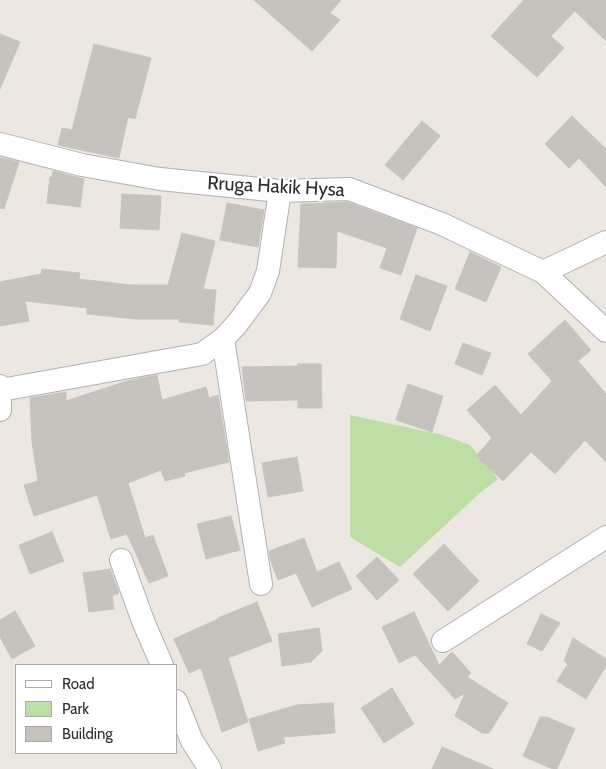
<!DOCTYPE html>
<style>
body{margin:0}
#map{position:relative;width:606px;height:769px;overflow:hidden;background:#ede7e2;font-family:Cabin,sans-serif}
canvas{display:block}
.legend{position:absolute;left:15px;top:664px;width:162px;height:90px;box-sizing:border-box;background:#fff;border:1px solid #ababab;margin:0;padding:6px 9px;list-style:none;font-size:15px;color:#2e2e2e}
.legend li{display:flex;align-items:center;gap:10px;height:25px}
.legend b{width:25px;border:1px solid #ababab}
</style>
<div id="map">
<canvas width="606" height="769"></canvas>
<ul class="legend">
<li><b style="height:6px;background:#fff"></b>Road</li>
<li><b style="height:14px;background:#bddea4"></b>Park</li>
<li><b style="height:14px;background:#c6c2bd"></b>Building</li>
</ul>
</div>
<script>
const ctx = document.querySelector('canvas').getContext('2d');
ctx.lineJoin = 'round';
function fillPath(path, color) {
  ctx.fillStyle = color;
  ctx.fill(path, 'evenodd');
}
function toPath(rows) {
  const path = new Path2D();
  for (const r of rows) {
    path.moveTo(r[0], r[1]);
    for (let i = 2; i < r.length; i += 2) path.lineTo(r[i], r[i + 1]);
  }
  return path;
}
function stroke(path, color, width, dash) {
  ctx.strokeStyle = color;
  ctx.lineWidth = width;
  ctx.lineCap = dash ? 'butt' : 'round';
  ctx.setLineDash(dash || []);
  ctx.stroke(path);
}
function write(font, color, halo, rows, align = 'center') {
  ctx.font = font + ' Cabin,sans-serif';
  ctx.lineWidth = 4.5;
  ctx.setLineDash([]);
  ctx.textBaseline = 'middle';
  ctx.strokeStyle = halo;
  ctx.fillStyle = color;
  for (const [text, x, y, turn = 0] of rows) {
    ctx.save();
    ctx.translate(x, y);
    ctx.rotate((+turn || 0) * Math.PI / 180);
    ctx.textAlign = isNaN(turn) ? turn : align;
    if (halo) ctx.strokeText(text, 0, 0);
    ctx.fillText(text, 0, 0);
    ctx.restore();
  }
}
fillPath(toPath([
 [350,415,443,435,470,445,498,479,481,492,400,567,350,537]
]), '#bddea4');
const building = toPath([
 [254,0,341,0,330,13,340,20,312,51,254,0],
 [524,0,606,0,606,41,575,11,551,36,564,48,537,77,491,36,524,0],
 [0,34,20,42,0,89,0,34],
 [94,44,151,58,135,119,128,117,119,158,58,145,62,128,72,130,94,44],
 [572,116,606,149,606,187,579,158,569,168,545,144,572,116],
 [422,121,440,136,403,180,385,165,422,121],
 [0,158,19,162,4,209,0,208,0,158],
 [53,171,84,179,80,207,47,203,50,177,52,177,53,171],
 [122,194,161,196,159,230,120,228,122,194],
 [347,202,417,228,401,275,380,268,387,248,337,231,336,268,298,267,301,204,347,202],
 [227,203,264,210,258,247,220,240,227,203],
 [182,233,215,241,203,289,216,290,213,325,179,322,179,319,135,319,87,314,87,308,25,301,29,321,0,326,0,282,41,274,42,269,80,273,79,279,131,285,168,285,182,233],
 [470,252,501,267,486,302,455,289,470,252],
 [416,275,447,286,430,331,400,319,416,275],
 [565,320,591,350,578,361,606,394,606,462,585,440,555,474,531,452,503,481,476,456,492,438,467,410,495,385,521,415,552,381,528,354,565,320],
 [463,343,491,353,482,375,455,364,463,343],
 [298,364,321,364,322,408,298,408,298,400,246,401,242,367,298,366,298,364],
 [157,375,162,400,206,387,209,398,218,395,229,462,184,473,185,476,165,481,161,470,128,483,145,538,153,535,168,576,149,583,127,534,111,539,97,495,34,516,24,485,38,481,32,442,30,398,66,392,66,401,127,381,157,375],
 [408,384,443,396,432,432,396,420,408,384],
 [297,457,303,491,268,497,262,463,297,457],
 [231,516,240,550,206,559,197,524,231,516],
 [52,532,64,561,30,574,19,545,52,532],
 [304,538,317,572,339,562,352,589,312,607,296,573,278,580,271,562,269,551,304,538],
 [444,544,479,581,448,611,413,574,444,544],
 [377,557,399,580,377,600,356,576,377,557],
 [110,569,119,593,112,596,114,609,89,612,83,573,110,569],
 [257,602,272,641,228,658,248,722,222,732,201,668,189,673,174,639,218,619,218,618,257,602],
 [15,611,35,646,12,659,0,637,0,620,15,611],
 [414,612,439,665,452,652,471,673,467,677,508,703,489,733,482,733,455,716,465,693,455,699,415,655,399,663,382,627,414,612],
 [541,614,560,623,542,651,527,644,541,614],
 [319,628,322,651,311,662,282,666,278,634,319,628],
 [573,638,606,659,606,666,586,699,557,681,568,664,564,661,573,638],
 [392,688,414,724,384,743,361,708,392,688],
 [333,703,335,733,283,737,285,743,258,751,249,719,297,705,333,703],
 [540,717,547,717,575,729,557,769,553,769,523,756,540,717],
 [442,747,493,769,432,769,442,747]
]);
fillPath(building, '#c6c2bd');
stroke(building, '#c9c3bb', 1);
const minor = toPath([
 [0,144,82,165,160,179,280,191,349,189,442,224,543,272,606,331],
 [543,272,606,242],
 [223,339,261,584],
 [0,386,0,410],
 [1,390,202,354,223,339,237,324,260,293,268,271,280,191],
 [121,560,143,621,162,665],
 [443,641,606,537],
 [176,701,192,741,210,769]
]);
stroke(minor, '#aeb1b8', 24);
stroke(minor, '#fff', 22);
write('19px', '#2e2e2e', '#fff', [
 ["Rruga Hakik Hysa",276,187,3]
]);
</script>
